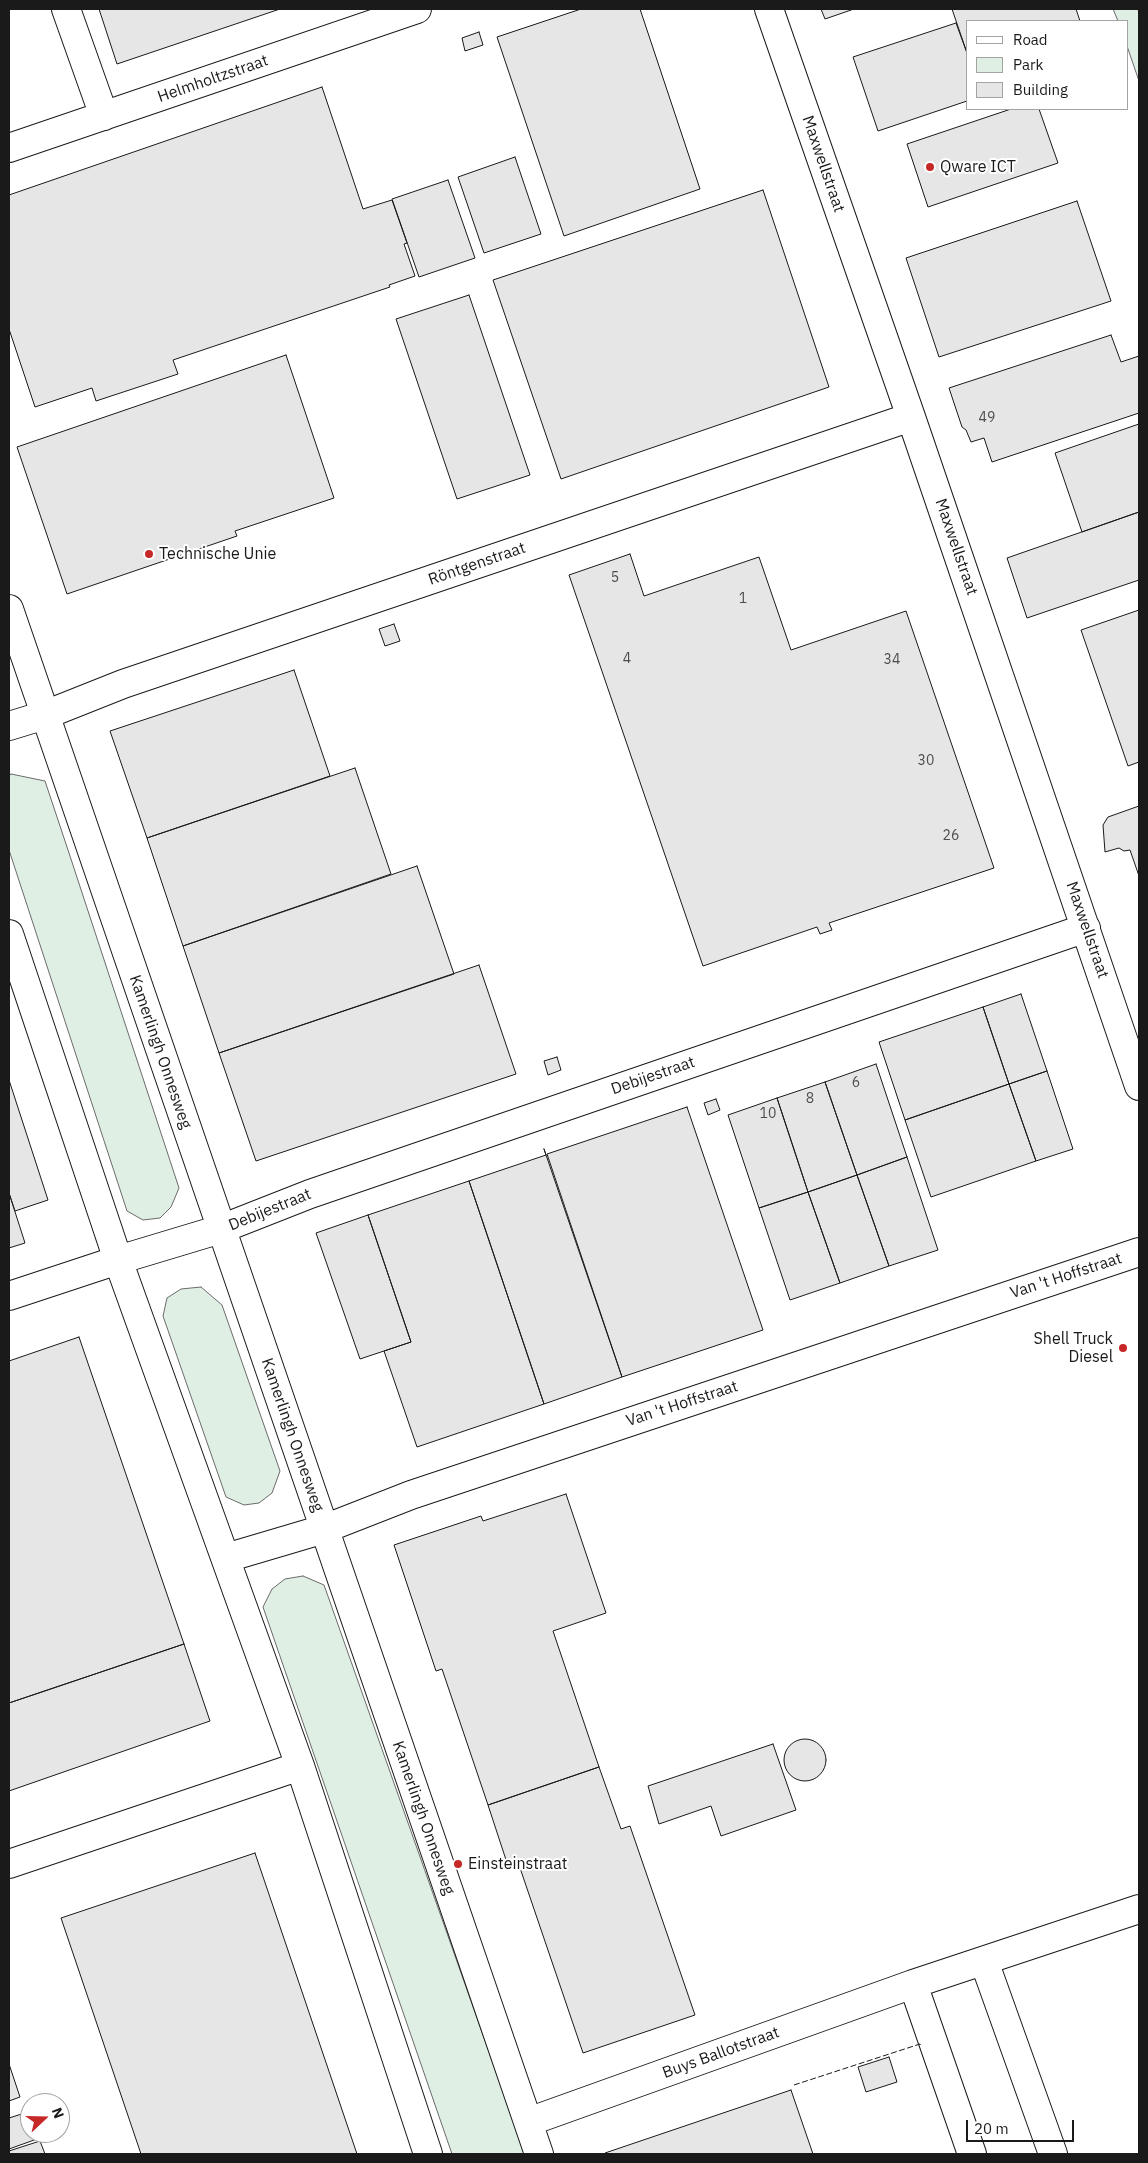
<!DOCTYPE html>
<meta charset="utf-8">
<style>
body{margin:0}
#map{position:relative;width:1148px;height:2163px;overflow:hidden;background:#fff;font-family:"IBM Plex Sans",sans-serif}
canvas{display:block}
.frame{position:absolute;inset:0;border:10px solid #1a1a1a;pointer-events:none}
.legend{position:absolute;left:966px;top:20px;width:162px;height:90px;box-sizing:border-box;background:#fff;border:1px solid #a3a3a3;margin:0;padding:6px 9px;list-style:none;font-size:15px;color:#1a1a1a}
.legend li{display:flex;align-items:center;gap:10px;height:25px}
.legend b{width:25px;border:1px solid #a3a3a3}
.north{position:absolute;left:20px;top:2093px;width:50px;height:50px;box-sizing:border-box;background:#fff;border:1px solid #a3a3a3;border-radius:50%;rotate:69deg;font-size:14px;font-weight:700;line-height:20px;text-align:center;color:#1a1a1a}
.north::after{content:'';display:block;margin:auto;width:18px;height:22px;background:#c62828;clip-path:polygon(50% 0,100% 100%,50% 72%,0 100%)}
.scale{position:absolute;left:966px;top:2120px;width:108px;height:22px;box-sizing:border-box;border:2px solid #1a1a1a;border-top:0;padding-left:6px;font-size:15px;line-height:18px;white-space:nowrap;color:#1a1a1a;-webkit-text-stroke:4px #fff;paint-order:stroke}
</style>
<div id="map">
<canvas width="1148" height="2163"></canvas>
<div class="frame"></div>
<ul class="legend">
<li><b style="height:6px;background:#fff"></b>Road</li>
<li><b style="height:14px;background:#e0efe3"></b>Park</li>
<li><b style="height:14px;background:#e6e6e6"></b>Building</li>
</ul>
<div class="north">N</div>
<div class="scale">20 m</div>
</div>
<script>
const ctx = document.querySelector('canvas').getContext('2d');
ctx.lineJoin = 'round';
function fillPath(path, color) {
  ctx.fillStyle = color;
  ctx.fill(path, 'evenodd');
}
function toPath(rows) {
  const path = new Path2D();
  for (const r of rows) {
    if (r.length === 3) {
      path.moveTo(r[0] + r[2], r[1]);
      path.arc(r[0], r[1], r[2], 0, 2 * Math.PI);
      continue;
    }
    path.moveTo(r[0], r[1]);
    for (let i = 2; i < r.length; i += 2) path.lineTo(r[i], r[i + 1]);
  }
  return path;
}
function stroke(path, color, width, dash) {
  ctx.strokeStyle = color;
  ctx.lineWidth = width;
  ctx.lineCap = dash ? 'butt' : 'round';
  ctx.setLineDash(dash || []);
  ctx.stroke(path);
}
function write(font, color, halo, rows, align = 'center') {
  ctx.font = font + ' "IBM Plex Sans",sans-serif';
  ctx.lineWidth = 4;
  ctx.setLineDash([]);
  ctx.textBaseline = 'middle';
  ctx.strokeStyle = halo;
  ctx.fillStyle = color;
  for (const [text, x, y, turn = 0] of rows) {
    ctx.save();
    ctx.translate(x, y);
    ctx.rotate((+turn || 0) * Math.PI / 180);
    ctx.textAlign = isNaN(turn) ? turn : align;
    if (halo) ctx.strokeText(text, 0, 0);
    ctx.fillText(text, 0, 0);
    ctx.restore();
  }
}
const green = toPath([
 [1113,9,1138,9,1139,14,1139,81,1127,46,1127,21,1118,21,1113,9],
 [11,774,45,781,68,850,179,1188,171,1207,160,1218,143,1220,127,1211,9,850,9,776,11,774],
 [201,1287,222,1305,280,1471,272,1493,259,1503,244,1505,226,1497,163,1316,167,1298,181,1289,201,1287],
 [303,1576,324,1585,525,2154,452,2154,263,1607,272,1589,285,1579,303,1576]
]);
fillPath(green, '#e0efe3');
stroke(green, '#6a6a6a', 1);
const building = toPath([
 [99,9,280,9,117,64,99,9],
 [581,9,640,9,700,189,564,236,497,37,581,9],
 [821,9,854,9,825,19,821,9],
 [952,9,1076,9,1080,21,967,21,967,53,952,9],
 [956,23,967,53,967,101,878,131,853,57,956,23],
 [479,32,483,45,465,51,462,38,479,32],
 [322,87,363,209,392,200,407,243,404,244,415,276,389,285,390,287,173,360,178,374,96,401,92,388,35,407,9,329,9,195,322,87],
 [1011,109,1039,109,1058,163,928,207,907,144,1011,109],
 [515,157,541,234,484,253,458,177,515,157],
 [448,180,475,258,419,277,392,199,448,180],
 [763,190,829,387,561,479,493,280,763,190],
 [1077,201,1111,301,939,357,906,258,1077,201],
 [469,295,530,475,457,499,396,319,469,295],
 [1111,335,1121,362,1139,356,1139,413,992,462,984,438,971,442,966,430,962,427,949,388,1111,335],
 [286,355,334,498,235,531,237,536,67,594,17,447,286,355],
 [1139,424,1139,512,1082,532,1055,453,1139,424],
 [1139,512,1139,580,1027,618,1007,558,1139,512],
 [630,554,644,596,759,557,791,650,906,611,994,868,829,923,832,930,820,934,817,927,703,966,569,575,630,554],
 [1139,610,1139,762,1128,766,1081,630,1139,610],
 [394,624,400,641,385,646,379,629,394,624],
 [294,670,330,776,147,838,110,731,294,670],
 [355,768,391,874,183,946,147,838,355,768],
 [1139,806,1139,876,1130,850,1124,851,1119,848,1105,852,1103,825,1108,817,1139,806],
 [417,866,454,974,219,1053,183,946,417,866],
 [479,965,516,1074,256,1161,219,1053,479,965],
 [1021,994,1047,1071,1009,1084,983,1007,1021,994],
 [983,1007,1009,1084,905,1120,879,1042,983,1007],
 [557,1057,561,1070,548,1075,544,1061,557,1057],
 [876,1064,907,1157,857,1175,825,1082,876,1064],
 [1047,1071,1073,1149,1036,1161,1009,1084,1047,1071],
 [9,1080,48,1200,15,1211,9,1193,9,1080],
 [825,1082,857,1175,808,1192,777,1098,825,1082],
 [1009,1084,1036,1161,931,1197,905,1120,1009,1084],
 [777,1098,808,1192,759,1208,728,1115,777,1098],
 [716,1099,720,1110,708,1115,704,1103,716,1099],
 [687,1107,763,1330,622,1377,547,1154,687,1107],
 [544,1149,622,1377,544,1404,469,1181,546,1155,544,1149],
 [907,1157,938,1250,889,1266,857,1175,907,1157],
 [857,1175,889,1266,840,1283,808,1192,857,1175],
 [469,1181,544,1404,417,1447,384,1351,411,1342,368,1215,469,1181],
 [808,1192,840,1283,790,1300,759,1208,808,1192],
 [9,1193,25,1243,9,1248,9,1193],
 [368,1215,411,1342,360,1359,316,1233,368,1215],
 [79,1337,184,1644,9,1703,9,1361,79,1337],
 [566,1494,606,1613,553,1631,599,1767,488,1805,442,1669,436,1671,394,1545,481,1516,483,1521,566,1494],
 [184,1644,210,1721,9,1791,9,1703,184,1644],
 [805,1760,21],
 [773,1744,796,1810,721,1836,711,1806,659,1824,648,1786,773,1744],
 [599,1767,621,1829,630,1826,695,2015,583,2053,519,1865,509,1869,488,1805,599,1767],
 [255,1853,357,2154,141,2154,61,1918,255,1853],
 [889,2057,897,2082,866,2092,858,2067,889,2057],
 [9,2064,20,2097,9,2101,9,2064],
 [791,2090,813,2154,605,2154,605,2153,791,2090],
 [28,2112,30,2119,30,2133,35,2133,37,2139,9,2149,9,2118,28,2112],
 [40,2141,45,2154,9,2154,9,2151,40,2141]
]);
fillPath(building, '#e6e6e6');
stroke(building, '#1a1a1a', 1);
const minor = toPath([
 [66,9,104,116],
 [769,9,911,417,1139,1086],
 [9,148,417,9],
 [9,609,539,2154],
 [9,726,45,715,123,684,911,417],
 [9,934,118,1260,300,1766,428,2154],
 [9,1296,118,1260,221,1229,310,1194,1086,928],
 [226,1558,324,1529,411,1495,1139,1252],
 [9,1864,300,1766],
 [984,1961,1053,2154],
 [913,1984,972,2154],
 [528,2122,913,1984,1139,1909]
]);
stroke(minor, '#1a1a1a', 30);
stroke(minor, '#fff', 28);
stroke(toPath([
 [794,2085,920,2044,921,2047]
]), '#1a1a1a', 1, [6, 2.5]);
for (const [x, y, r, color] of [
 [930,167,5,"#c62828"],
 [149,554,5,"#c62828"],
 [1123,1348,5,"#c62828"],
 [458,1864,5,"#c62828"]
]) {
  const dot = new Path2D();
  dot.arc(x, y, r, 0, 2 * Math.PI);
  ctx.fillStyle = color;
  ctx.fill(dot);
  stroke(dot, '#fff', 2);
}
write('14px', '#4d4d4d', null, [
 ["49",987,418],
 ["5",615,578],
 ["1",743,599],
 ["4",627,659],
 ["34",892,660],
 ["30",926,761],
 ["26",951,836],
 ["6",856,1083],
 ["8",810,1099],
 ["10",768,1114]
]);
write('16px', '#1a1a1a', '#fff', [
 ["Helmholtzstraat",213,79,-19],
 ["Maxwellstraat",823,164,71],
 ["Maxwellstraat",956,547,71],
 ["Röntgenstraat",477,564,-19],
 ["Maxwellstraat",1087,930,71],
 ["Kamerlingh Onnesweg",160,1052,71],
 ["Debijestraat",653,1076,-19],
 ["Debijestraat",270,1210,-22],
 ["Van 't Hoffstraat",1066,1276,-18],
 ["Van 't Hoffstraat",682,1404,-18],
 ["Kamerlingh Onnesweg",292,1435,71],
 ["Kamerlingh Onnesweg",423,1818,71],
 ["Buys Ballotstraat",721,2053,-20]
]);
write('16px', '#1a1a1a', '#fff', [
 ["Qware ICT",940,167],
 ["Technische Unie",159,554],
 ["Shell Truck",1113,1339,"right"],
 ["Diesel",1113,1357,"right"],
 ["Einsteinstraat",468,1864]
], 'left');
</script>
